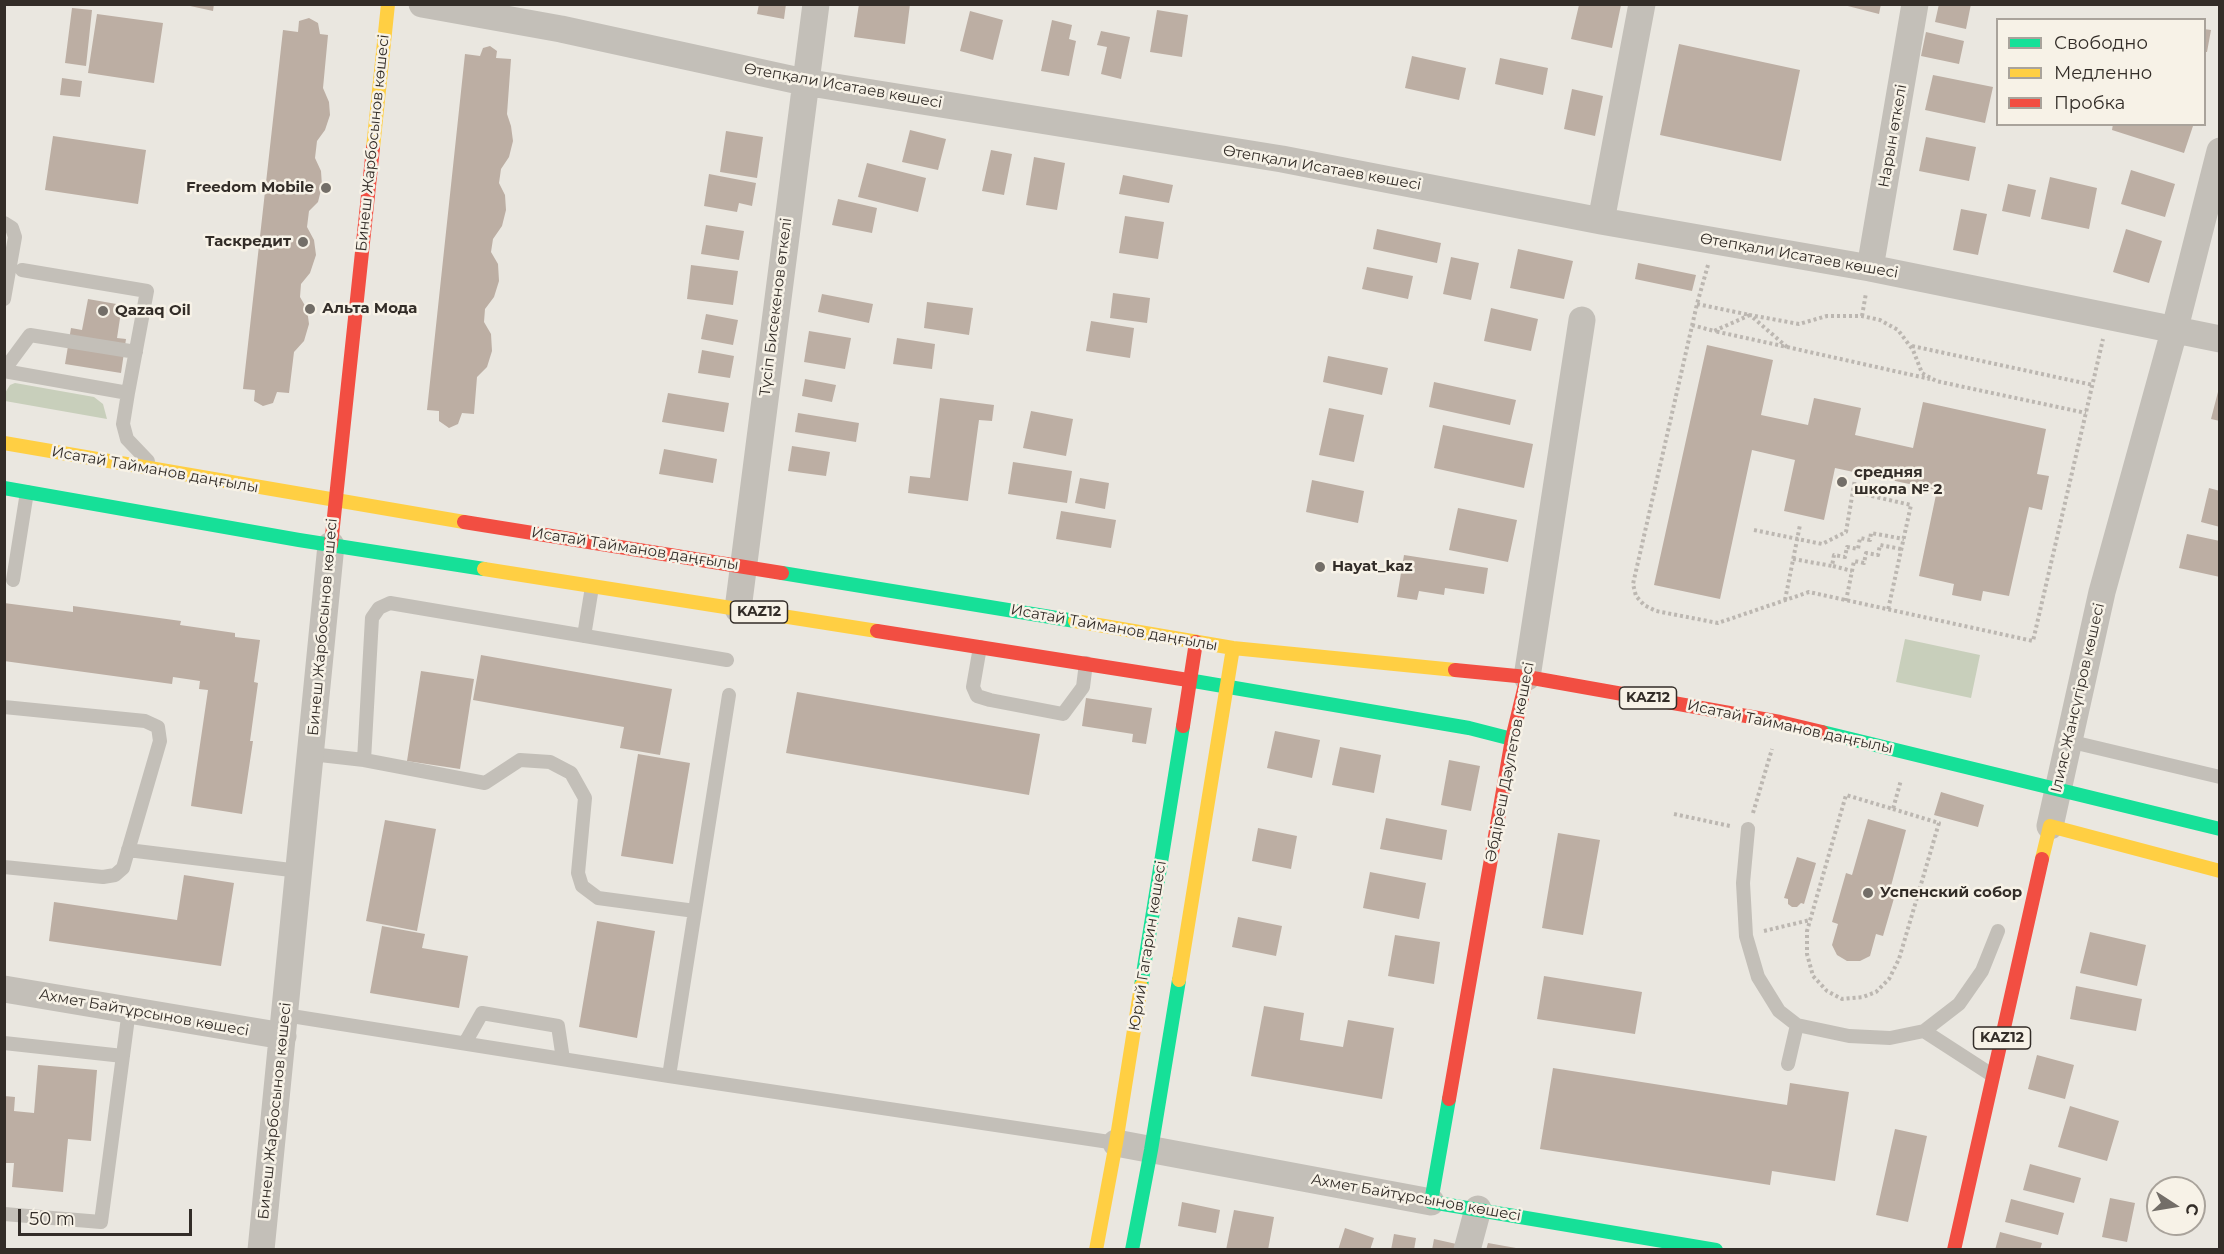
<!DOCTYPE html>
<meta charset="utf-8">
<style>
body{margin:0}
#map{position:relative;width:2224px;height:1254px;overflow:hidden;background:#eae7e0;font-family:Montserrat,sans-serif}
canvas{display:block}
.frame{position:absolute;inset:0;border:6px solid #332d28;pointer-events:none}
.legend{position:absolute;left:1996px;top:18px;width:210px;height:108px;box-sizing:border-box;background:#f7f2e7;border:2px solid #a9a39b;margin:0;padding:8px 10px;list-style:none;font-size:18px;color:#332d28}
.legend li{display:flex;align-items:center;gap:12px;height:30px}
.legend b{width:30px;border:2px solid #a9a39b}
.north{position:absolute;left:2146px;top:1176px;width:60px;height:60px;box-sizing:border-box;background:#f7f2e7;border:2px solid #a9a39b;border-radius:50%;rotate:102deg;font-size:16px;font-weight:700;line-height:24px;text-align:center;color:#332d28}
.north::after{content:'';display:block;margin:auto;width:21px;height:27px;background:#736e68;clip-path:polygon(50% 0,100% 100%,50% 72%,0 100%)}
.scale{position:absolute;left:18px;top:1209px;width:174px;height:27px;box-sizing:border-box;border:3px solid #332d28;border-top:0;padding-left:8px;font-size:18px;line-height:21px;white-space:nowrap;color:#332d28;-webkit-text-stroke:4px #f7f2e7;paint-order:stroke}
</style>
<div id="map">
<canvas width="2224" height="1254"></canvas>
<div class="frame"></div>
<ul class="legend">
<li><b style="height:8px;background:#16e098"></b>Свободно</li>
<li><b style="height:8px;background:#ffcf43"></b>Медленно</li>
<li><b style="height:8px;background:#f24e42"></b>Пробка</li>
</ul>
<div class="north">С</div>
<div class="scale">50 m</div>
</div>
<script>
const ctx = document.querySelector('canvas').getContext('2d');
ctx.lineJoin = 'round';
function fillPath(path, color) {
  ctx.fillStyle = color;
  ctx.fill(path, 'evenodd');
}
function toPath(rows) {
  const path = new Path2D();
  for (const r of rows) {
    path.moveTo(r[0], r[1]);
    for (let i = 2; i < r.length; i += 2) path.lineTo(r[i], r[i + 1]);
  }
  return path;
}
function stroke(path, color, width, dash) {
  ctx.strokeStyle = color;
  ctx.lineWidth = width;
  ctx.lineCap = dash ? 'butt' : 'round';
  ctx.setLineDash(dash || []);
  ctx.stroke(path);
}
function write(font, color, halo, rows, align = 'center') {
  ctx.font = font + ' Montserrat,sans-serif';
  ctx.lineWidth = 5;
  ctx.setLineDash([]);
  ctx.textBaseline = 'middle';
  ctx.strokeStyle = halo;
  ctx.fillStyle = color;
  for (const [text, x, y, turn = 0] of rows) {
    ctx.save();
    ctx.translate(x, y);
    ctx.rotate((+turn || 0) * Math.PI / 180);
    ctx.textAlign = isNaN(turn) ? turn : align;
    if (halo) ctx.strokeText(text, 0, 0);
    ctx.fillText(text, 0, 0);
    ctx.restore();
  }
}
fillPath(toPath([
 [15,383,94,397,103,404,107,419,5,401,5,393,10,385],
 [1905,639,1980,655,1971,698,1896,682]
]), '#c8cfbb');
fillPath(toPath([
 [181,4,214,4,213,11],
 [759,4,786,4,784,19,757,14],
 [859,4,910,4,905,44,854,37],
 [1840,4,1881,4,1879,14],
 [1939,4,1971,4,1966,29,1935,22],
 [1579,5,1621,5,1612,48,1571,39],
 [72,8,92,10,86,66,65,63],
 [1157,10,1188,15,1182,57,1150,52],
 [970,11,1003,20,993,60,960,51],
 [97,14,163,23,154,83,88,73],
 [309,18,318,23,320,34,328,35,323,88,329,102,330,115,325,130,317,141,315,158,321,171,322,186,318,202,309,211,307,227,314,240,316,255,310,273,301,284,300,297,307,309,309,324,304,341,294,352,289,393,277,392,273,403,263,406,254,401,255,390,243,389,283,30,298,32,299,21],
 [1052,20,1072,25,1069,39,1076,41,1069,76,1041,71],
 [2204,29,2211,30,2207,52,2204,52],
 [1101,31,1130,37,1121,79,1101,74,1107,47,1097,45],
 [1926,32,1964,41,1959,64,1921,56],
 [1679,44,1800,70,1781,161,1660,135],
 [490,46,497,51,496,58,511,59,507,114,511,126,513,141,509,157,501,169,499,183,505,195,506,210,502,226,493,239,491,252,498,264,499,281,494,297,485,309,484,322,491,334,492,351,487,367,477,377,474,414,462,413,458,424,449,428,439,421,439,411,427,410,465,54,480,56,483,48],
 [1412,56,1466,68,1459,100,1405,88],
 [1500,58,1548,68,1543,95,1495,84],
 [1933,75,1993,87,1985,123,1925,110],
 [62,78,82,81,80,97,60,95],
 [1572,89,1603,96,1595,136,1564,129],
 [2113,124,2189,124,2193,126,2184,153,2112,130],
 [910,130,946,139,938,170,902,162],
 [726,131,763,137,757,178,720,172],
 [53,136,146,150,138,204,45,190],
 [1926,137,1976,147,1969,181,1919,171],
 [991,150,1012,154,1004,195,982,191],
 [1034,157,1065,163,1057,210,1026,205],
 [867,163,926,178,918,212,858,197],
 [2131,170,2175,184,2165,217,2121,204],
 [709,174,756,183,752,206,739,203,737,212,704,206],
 [1123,175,1173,185,1169,203,1119,194],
 [2050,177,2097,188,2089,229,2041,219],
 [2008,184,2036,190,2030,217,2002,211],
 [838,199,877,208,872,233,832,225],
 [1961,209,1987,214,1978,255,1953,250],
 [1125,216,1164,222,1158,259,1119,253],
 [706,225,744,231,739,260,701,254],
 [1377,229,1441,243,1437,263,1373,249],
 [2126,229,2162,241,2149,283,2113,272],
 [1518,249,1573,261,1564,299,1510,288],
 [1451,257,1479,263,1471,300,1443,294],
 [1638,263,1696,275,1692,291,1635,279],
 [691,265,738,271,733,305,687,299],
 [1367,267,1413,276,1408,299,1362,289],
 [1113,293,1150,298,1147,323,1110,318],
 [822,294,873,304,869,323,818,312],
 [88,299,122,305,117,338,126,339,121,373,65,364,71,328,82,330],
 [927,302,973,308,969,335,924,328],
 [1491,308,1538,319,1531,351,1484,341],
 [706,314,738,320,733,345,701,339],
 [1091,321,1134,328,1130,358,1086,351],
 [809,331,851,338,845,369,804,362],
 [897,338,935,344,932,369,893,364],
 [1707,345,1773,360,1761,415,1808,425,1814,398,1861,408,1855,435,1913,448,1923,402,2046,429,2037,474,2049,476,2042,510,2029,507,2009,596,1983,591,1981,601,1952,595,1954,584,1919,576,1937,490,1835,468,1824,520,1784,511,1795,460,1752,450,1720,599,1654,585],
 [702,350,734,356,730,378,698,373],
 [1328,356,1388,368,1382,395,1323,382],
 [805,379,836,385,832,402,802,396],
 [1434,382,1516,400,1510,425,1429,407],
 [2219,388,2220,388,2220,421,2211,419],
 [668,393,729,403,724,432,662,422],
 [940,398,994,405,992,421,979,420,968,501,908,493,910,476,930,478],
 [1329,408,1364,415,1354,462,1319,455],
 [1031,411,1073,419,1066,456,1023,448],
 [798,413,859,423,856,442,795,432],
 [1443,425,1533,444,1524,488,1434,468],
 [792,446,830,452,826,476,788,471],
 [664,449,717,459,713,483,659,474],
 [1013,462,1072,471,1067,503,1008,494],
 [1080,478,1109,483,1105,509,1075,503],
 [1312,480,1364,491,1358,523,1306,512],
 [2209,488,2220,491,2220,527,2201,522],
 [1458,508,1517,520,1508,562,1449,550],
 [1061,511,1116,520,1111,548,1056,539],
 [2187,534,2220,541,2220,577,2179,568],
 [1404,555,1488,568,1484,594,1445,588,1444,595,1419,591,1417,600,1397,597],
 [4,603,73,612,73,606,181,621,180,625,235,633,235,637,260,640,254,682,258,683,250,741,253,741,242,814,191,806,208,690,199,689,200,681,173,677,172,684,4,661],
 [481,655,672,689,660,755,620,748,624,727,473,700],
 [421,671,474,679,460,769,407,761],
 [797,692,1040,734,1029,795,786,753],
 [1086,698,1152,708,1146,744,1132,742,1133,734,1082,726],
 [1275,731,1320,740,1312,778,1267,768],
 [1340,747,1381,755,1374,793,1332,785],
 [638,754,690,763,673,864,621,856],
 [1449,760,1480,766,1471,811,1441,805],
 [1941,792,1984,805,1978,827,1934,815],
 [1386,818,1447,830,1442,860,1380,849],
 [1868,819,1906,830,1891,886,1897,888,1883,936,1876,934,1870,956,1860,961,1847,961,1837,955,1832,945,1838,924,1832,922,1846,873,1852,875],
 [385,820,436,829,417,931,366,921],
 [1258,828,1297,836,1291,869,1252,861],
 [1558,833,1600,840,1583,935,1542,928],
 [1797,857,1816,863,1804,904,1801,903,1797,907,1792,907,1788,904,1788,899,1784,898],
 [1370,872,1426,883,1419,919,1363,908],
 [184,875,234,883,221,966,49,941,54,902,177,920],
 [1238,917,1282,926,1276,956,1232,947],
 [597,921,655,931,637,1038,579,1027],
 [382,926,425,934,422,948,468,956,459,1008,370,993],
 [2090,932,2146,945,2137,986,2080,973],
 [1395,935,1440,942,1434,984,1388,976],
 [1544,976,1642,992,1635,1034,1537,1019],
 [2076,986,2142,999,2136,1031,2070,1019],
 [1264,1006,1304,1013,1300,1040,1343,1047,1348,1020,1394,1028,1382,1099,1251,1076],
 [2037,1055,2074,1065,2065,1099,2028,1089],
 [38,1065,97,1070,91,1141,68,1139,63,1192,12,1187,14,1163,4,1163,4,1096,15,1097,14,1111,34,1113],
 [1553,1068,1787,1105,1790,1083,1849,1092,1835,1181,1772,1171,1770,1185,1540,1149],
 [2070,1106,2119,1121,2107,1161,2058,1147],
 [1895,1129,1927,1136,1908,1222,1876,1215],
 [2030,1164,2081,1178,2074,1203,2023,1190],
 [2110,1198,2135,1203,2127,1242,2102,1237],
 [2011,1199,2064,1213,2058,1235,2005,1222],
 [1182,1202,1220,1210,1216,1233,1178,1226],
 [1234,1210,1274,1217,1268,1250,1226,1250],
 [1345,1228,1374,1238,1370,1250,1338,1250],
 [2000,1232,2042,1243,2040,1250,1995,1250],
 [1394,1234,1416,1238,1414,1250,1391,1250],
 [1434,1239,1461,1245,1460,1250,1432,1250],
 [1488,1243,1516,1248,1516,1250,1486,1250]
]), '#bcaea3');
stroke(toPath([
 [1708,265,1697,304,1633,584,1636,596,1644,605,1656,611,1718,623,1809,592,2033,641,2103,339],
 [1697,304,1750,315],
 [1750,315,1714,331,1787,347,1750,315,1799,324,1827,316,1862,316,1880,320,1898,330,1913,350,1922,373,1936,381,2086,413],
 [1862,316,1866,293],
 [1692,325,1714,331],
 [1912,346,2093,385],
 [1787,347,1930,379],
 [1854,492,1911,505,1888,610],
 [1754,530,1822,544,1846,532,1855,479],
 [1793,559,1832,566,1834,555,1845,557,1847,547,1858,549,1860,538,1870,540,1871,533,1904,539],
 [1833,566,1852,571],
 [1785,600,1800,525],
 [1846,601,1854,561,1864,563,1866,553,1878,555,1880,545,1901,549],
 [1893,809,1939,823,1899,959,1889,979,1876,992,1863,997,1842,999,1827,991,1813,976,1807,954,1807,931,1846,795,1893,809,1901,780],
 [1753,813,1772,749],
 [1674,814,1730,826],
 [1764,931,1810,920]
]), '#bcb7b1', 4, [3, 3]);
stroke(toPath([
 [4,223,12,228,15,237,4,299],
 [22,270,147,291,128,393],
 [4,370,30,335,136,352],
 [4,371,128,393,123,424,127,439,148,461],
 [13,580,27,492],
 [584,636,592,587],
 [980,647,973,687,977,696,990,700,1063,714,1083,687,1086,663],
 [4,707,145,721,158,727,160,741,123,868,115,875,103,877,4,867],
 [2068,741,2220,777],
 [311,754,364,760,485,783,520,760,550,762,571,773,585,798,578,873,582,886,598,898,695,911],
 [364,760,372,618,379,608,390,603,727,660],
 [1748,829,1743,883,1746,936,1758,977,1779,1011,1797,1025,1849,1036,1890,1038,1924,1031,1992,1075],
 [128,850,299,871],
 [285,1015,669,1076,1116,1143],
 [1924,1031,1959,1004,1982,971,1998,931],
 [4,1043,123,1056],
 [465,1043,482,1013,558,1026,563,1059],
 [1788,1064,1797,1025],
 [669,1076,729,695],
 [4,1214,101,1222,129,1010]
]), '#c3bfb8', 14);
stroke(toPath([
 [422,4,561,29,804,82,1282,159,1601,221,1870,268,2220,339],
 [1601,221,1642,4],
 [1870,268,1915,4],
 [738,609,816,4],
 [1527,677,1582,320],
 [2050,826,2102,592,2175,328,2220,151],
 [4,989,283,1036],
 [1116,1143,1431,1202],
 [261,1250,331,545],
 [1467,1250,1478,1209]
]), '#c3bfb8', 27);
stroke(toPath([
 [4,488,299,540,484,569],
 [782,573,1075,621],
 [1188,680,1469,728,1512,739],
 [1822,732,2220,829],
 [1141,986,1183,726],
 [1449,1099,1431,1202,1716,1250],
 [1132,1250,1151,1150,1179,980]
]), '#16e098', 14);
stroke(toPath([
 [373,148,388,4],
 [4,443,464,522],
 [484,569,877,631],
 [1075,621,1233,648,1455,670],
 [2042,859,2050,826,2220,871],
 [1179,980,1233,648],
 [1096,1250,1116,1143,1141,986]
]), '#ffcf43', 14);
stroke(toPath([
 [464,522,782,573],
 [331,545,373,148],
 [877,631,1188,680],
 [1455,670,1527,677,1780,722,1822,732],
 [1183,726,1196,642],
 [1449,1099,1512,739,1527,677],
 [1954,1250,2042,859]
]), '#f24e42', 14);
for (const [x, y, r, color] of [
 [326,188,6,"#736e68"],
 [303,242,6,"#736e68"],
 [310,309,6,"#736e68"],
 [103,311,6,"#736e68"],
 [1842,482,6,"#736e68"],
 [1320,567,6,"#736e68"],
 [1868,893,6,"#736e68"]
]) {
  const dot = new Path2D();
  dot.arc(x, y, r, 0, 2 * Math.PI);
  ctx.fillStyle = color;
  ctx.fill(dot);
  stroke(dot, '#f7f2e7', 2);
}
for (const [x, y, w] of [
 [759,612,57],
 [1648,698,57],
 [2002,1038,57]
]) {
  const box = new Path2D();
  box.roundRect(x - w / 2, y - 11, w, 22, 4.5);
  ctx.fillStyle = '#f7f2e7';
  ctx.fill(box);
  stroke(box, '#332d28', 1.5);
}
write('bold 14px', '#332d28', null, [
 ["KAZ12",759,612],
 ["KAZ12",1648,698],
 ["KAZ12",2002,1038]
]);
write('15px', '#332d28', '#f7f2e7', [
 ["Өтепқали Исатаев көшесі",843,86,10],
 ["Нарын өткелі",1893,136,-80],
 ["Бинеш Жарбосынов көшесі",373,143,-84],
 ["Өтепқали Исатаев көшесі",1322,168,10],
 ["Өтепқали Исатаев көшесі",1799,256,10],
 ["Түсіп Бисекенов өткелі",776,307,-83],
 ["Исатай Тайманов даңғылы",155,470,10],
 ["Исатай Тайманов даңғылы",635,549,9],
 ["Бинеш Жарбосынов көшесі",323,627,-85],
 ["Исатай Тайманов даңғылы",1114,628,10],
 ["Ілияс Жансүгіров көшесі",2078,698,-77],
 ["Исатай Тайманов даңғылы",1790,727,12],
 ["Әбдіреш Дәулетов көшесі",1510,762,-79],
 ["Юрий Гагарин көшесі",1148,946,-81],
 ["Ахмет Байтұрсынов көшесі",144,1013,10],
 ["Бинеш Жарбосынов көшесі",275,1111,-84],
 ["Ахмет Байтұрсынов көшесі",1416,1198,10]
]);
write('bold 15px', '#332d28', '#f7f2e7', [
 ["Freedom Mobile",314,188,"right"],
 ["Таскредит",291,242,"right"],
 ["Альта Мода",322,309],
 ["Qazaq Oil",115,311],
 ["cредняя",1854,473],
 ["школа № 2",1854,490],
 ["Hayat_kaz",1332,567],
 ["Успенский собор",1880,893]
], 'left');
</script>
